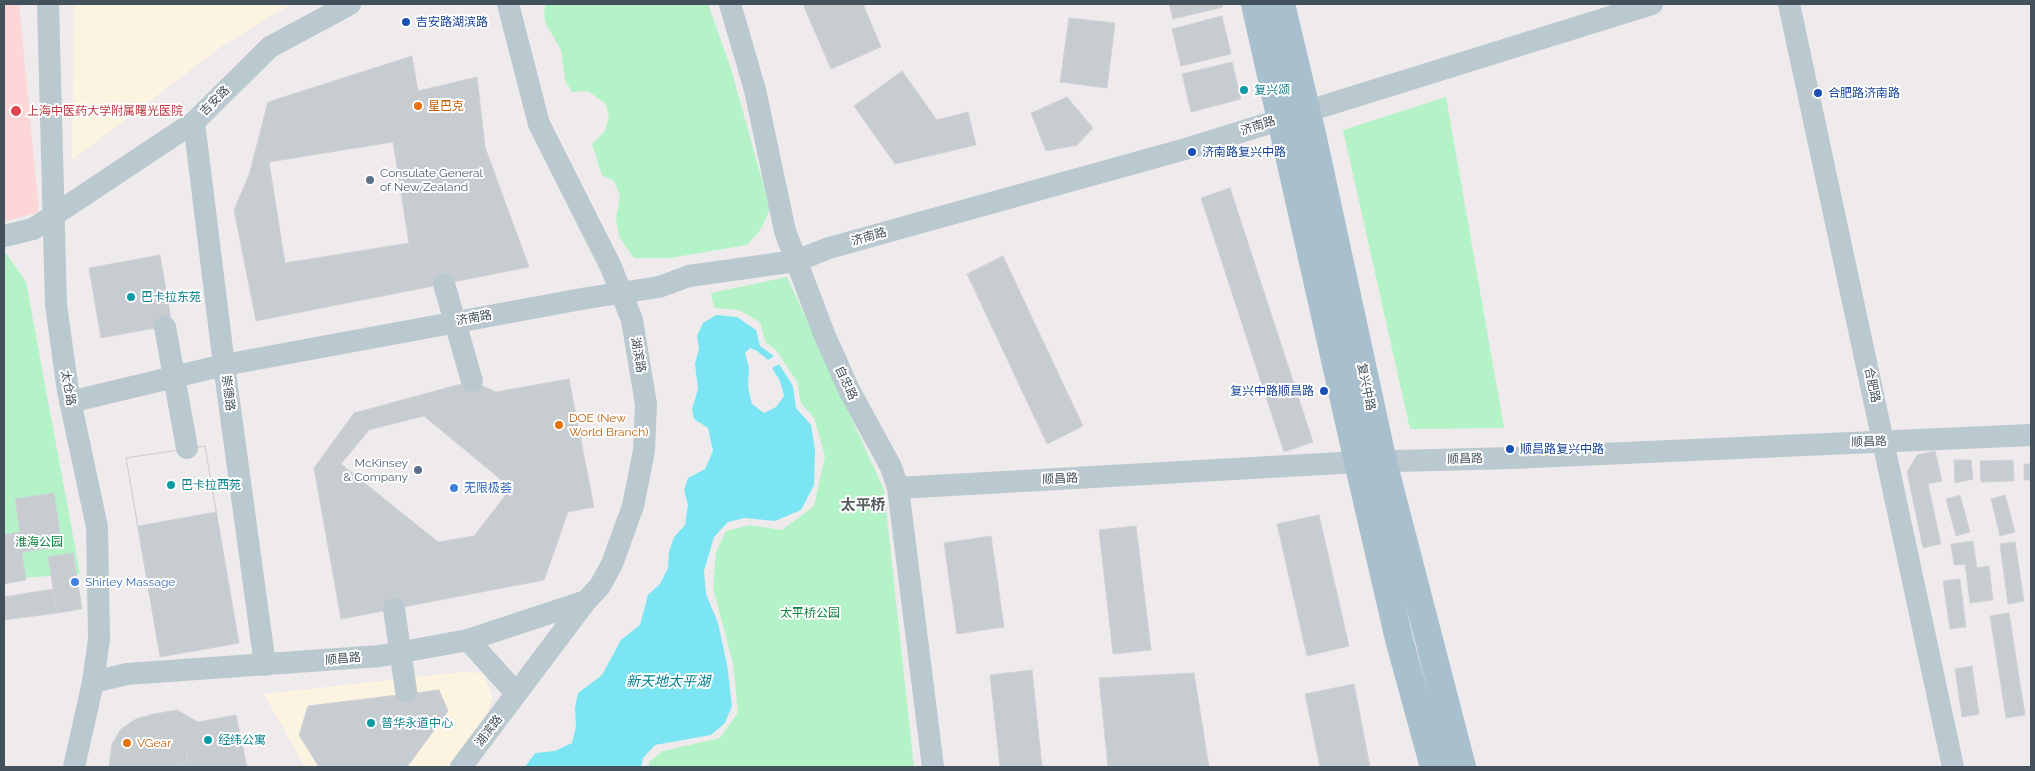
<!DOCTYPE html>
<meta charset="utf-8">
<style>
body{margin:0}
#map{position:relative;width:2035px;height:771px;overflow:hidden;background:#efebec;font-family:Raleway,sans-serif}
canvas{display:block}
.frame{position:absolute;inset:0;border:5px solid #42515b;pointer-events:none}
</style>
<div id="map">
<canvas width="2035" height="771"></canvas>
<div class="frame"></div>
</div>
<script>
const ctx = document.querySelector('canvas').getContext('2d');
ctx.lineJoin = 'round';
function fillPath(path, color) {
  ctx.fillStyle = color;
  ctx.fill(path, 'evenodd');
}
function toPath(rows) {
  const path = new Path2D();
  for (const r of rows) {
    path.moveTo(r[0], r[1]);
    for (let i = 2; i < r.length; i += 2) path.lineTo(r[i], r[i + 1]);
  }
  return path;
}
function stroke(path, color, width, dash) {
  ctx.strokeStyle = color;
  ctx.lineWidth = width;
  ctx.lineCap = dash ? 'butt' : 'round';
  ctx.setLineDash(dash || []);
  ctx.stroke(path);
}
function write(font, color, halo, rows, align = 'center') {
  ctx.font = font + ' Raleway,"Noto Sans SC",sans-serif';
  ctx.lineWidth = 4;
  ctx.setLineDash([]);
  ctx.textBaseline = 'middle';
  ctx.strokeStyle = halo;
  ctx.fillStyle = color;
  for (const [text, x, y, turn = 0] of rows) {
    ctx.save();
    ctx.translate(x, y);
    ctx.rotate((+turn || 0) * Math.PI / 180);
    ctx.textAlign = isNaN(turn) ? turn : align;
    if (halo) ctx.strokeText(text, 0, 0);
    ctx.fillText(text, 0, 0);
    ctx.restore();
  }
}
fillPath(toPath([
 [74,4,291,4,221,47,72,160],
 [462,672,483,673,492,696,488,713,449,767,305,767,264,694]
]), '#fdf3e1');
fillPath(toPath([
 [4,4,19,4,39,212,4,222]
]), '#fdd7d7');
fillPath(toPath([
 [546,4,708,4,731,69,770,209,761,229,747,245,670,258,634,258,619,237,616,218,620,196,614,181,602,175,592,144,605,131,609,117,606,104,588,91,572,92,565,80,561,50,545,22,544,10],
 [1446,97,1504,428,1410,429,1343,130],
 [4,253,6,253,26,282,80,574,4,579],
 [787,277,884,490,914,767,649,767,649,762,663,751,720,738,738,712,733,664,713,588,716,552,726,531,750,525,782,530,814,506,825,456,814,418,801,403,797,382,776,350,765,342,760,322,739,310,714,308,711,293]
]), '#b4f2c7');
fillPath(toPath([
 [716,315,737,317,756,330,760,346,774,356,768,360,757,351,750,348,745,353,749,368,748,387,752,404,764,413,776,407,784,396,780,381,772,368,779,364,793,386,796,408,811,425,815,450,814,485,801,510,775,521,745,518,728,522,714,537,704,571,706,594,718,623,727,664,732,706,725,723,711,735,655,745,643,758,641,767,525,767,535,753,555,751,572,743,576,727,575,708,578,693,602,675,621,640,640,625,648,595,660,584,668,568,669,552,674,537,685,525,688,505,684,490,688,478,705,469,713,451,708,428,694,419,692,409,698,389,695,364,699,348,697,336,703,323]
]), '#7ce5f4');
const building = toPath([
 [803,4,863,4,881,47,831,69,803,4],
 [1169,4,1222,4,1223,7,1173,19,1169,4],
 [1222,16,1231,54,1181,66,1172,29,1222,16],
 [1069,18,1115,23,1107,88,1060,82,1069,18],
 [412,56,418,91,477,77,485,147,529,267,256,321,234,210,249,175,268,102,412,56],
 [1232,62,1241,99,1191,112,1182,74,1232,62],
 [902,71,937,120,968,112,976,145,895,164,854,106,902,71],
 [1067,97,1093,128,1077,145,1046,151,1031,113,1067,97],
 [393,142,409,243,285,263,269,162,393,142],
 [1230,188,1313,442,1284,452,1201,198,1230,188],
 [160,255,172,325,101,338,89,268,160,255],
 [1003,256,1083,426,1047,444,967,274,1003,256],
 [569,379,594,507,568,512,544,580,341,619,314,468,354,413,472,381,496,392,569,379],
 [424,416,511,488,474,536,438,542,341,464,369,430,424,416],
 [205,446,239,643,160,657,126,458,205,446],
 [205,446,216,512,138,526,126,458,205,446],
 [1935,451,1942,481,1928,484,1941,544,1923,548,1907,472,1917,455,1935,451],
 [1954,460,1971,460,1973,479,1955,483,1954,460],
 [2013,460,2014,481,1981,482,1980,461,2013,460],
 [2024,464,2031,464,2031,480,2024,480,2024,464],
 [54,493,62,546,22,552,26,580,4,584,4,535,20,532,15,499,54,493],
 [1960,495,1970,532,1956,536,1946,499,1960,495],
 [2005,495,2015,532,2000,536,1991,499,2005,495],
 [1319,515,1349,646,1307,656,1277,524,1319,515],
 [1136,526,1151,650,1113,654,1099,530,1136,526],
 [991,536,1004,627,957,634,944,543,991,536],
 [1973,541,1977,568,1989,566,1993,600,1970,603,1965,564,1954,565,1951,544,1973,541],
 [2015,542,2024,601,2008,604,2000,544,2015,542],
 [73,553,82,609,57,613,48,557,73,553],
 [1960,579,1966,627,1950,629,1943,581,1960,579],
 [53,589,57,613,4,620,4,597,53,589],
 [2009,613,2025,715,2006,718,1990,616,2009,613],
 [1972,666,1979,714,1962,717,1955,669,1972,666],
 [1032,670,1042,767,1000,767,990,675,1032,670],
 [1194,673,1209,767,1108,767,1099,678,1194,673],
 [1354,684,1370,767,1320,767,1305,694,1354,684],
 [439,690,448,711,407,767,319,767,299,735,308,706,439,690],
 [177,710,198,722,236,715,247,767,181,767,187,759,187,749,163,732,177,710],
 [177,710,163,732,187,749,187,759,181,767,109,767,112,744,121,729,136,719,154,714,177,710]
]);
fillPath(building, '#c7ccd1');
stroke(building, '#cfd2d8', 1);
stroke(toPath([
 [48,4,56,305,68,391,97,527,99,639,93,682,74,767],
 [730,4,755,90,785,231,824,334,849,390,891,467,898,488,933,767],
 [1789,4,1953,767],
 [194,122,224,365,265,665],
 [4,236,33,229,194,122,270,47,350,4],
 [70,402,224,365,587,298,659,287,689,276,796,261,829,248,1189,148,1652,4],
 [898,488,1358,462,1512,458,2031,435],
 [468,640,516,693],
 [93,682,127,674,380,656,468,640,586,601],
 [461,767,586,601,600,586,612,564,633,506,644,451,646,404,632,320,611,267,539,124,508,4]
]), '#bac8d0', 22);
stroke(toPath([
 [1255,4,1358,462,1399,639,1434,767],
 [1281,4,1312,134,1383,462,1462,767]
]), '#a8bfce', 28);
stroke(toPath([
 [444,284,472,381],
 [165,327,187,448],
 [394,609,406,691]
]), '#bac8d0', 22);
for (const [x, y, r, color] of [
 [406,22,5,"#1a4fb4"],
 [1244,90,5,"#0f9aa8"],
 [1818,93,5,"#1a4fb4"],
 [418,106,5,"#e8710a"],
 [16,111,6,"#e0444e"],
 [1192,152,5,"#1a4fb4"],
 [370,180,5,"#5c6f8a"],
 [131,297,5,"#0f9aa8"],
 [1324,391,5,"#1a4fb4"],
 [559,425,5,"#e8710a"],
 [1510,449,5,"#1a4fb4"],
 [418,470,5,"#5c6f8a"],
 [171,485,5,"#0f9aa8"],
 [454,488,5,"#3f7fe0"],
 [75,582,5,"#3f7fe0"],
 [371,723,5,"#0f9aa8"],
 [208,740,5,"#0f9aa8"],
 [127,743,5,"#e8710a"]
]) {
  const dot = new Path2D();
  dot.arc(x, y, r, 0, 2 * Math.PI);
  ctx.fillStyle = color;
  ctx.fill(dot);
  stroke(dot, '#fff', 2);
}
write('12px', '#164399', '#fff', [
 ["吉安路湖滨路",416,22],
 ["合肥路济南路",1828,93],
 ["济南路复兴中路",1202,152],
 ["复兴中路顺昌路",1314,391,"right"],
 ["顺昌路复兴中路",1520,449]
], 'left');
write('12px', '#0d838f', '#fff', [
 ["复兴颂",1254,90],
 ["巴卡拉东苑",141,297],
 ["巴卡拉西苑",181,485],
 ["普华永道中心",381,723],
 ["经纬公寓",218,740]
], 'left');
write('12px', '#42515b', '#fff', [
 ["吉安路",215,101,-45],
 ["济南路",1258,126,-18],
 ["济南路",869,237,-16],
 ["济南路",474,318,-10],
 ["湖滨路",638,355,80],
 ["自忠路",846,383,65],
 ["合肥路",1872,385,78],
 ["复兴中路",1366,387,78],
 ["太仓路",68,388,80],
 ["崇德路",228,393,83],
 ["顺昌路",1869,442,-2],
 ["顺昌路",1465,459,-2],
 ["顺昌路",1060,479,-3],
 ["顺昌路",343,659,-5],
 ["湖滨路",489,731,-53]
]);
write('12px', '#c56008', '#fff', [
 ["星巴克",428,106],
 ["DOE (New",569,418],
 ["World Branch)",569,432],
 ["VGear",137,743]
], 'left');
write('12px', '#be3a42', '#fff', [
 ["上海中医药大学附属曙光医院",27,111]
], 'left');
write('12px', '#4e5e75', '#fff', [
 ["Consulate General",380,173],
 ["of New Zealand",380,187],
 ["McKinsey",408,463,"right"],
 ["& Company",408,477,"right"]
], 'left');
write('12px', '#366cbe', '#fff', [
 ["无限极荟",464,488],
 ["Shirley Massage",85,582]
], 'left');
write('12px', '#0e823e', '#fff', [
 ["淮海公园",39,542],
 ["太平桥公园",810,613]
]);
write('italic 14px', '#037f90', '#fff', [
 ["新天地太平湖",668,682]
]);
write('bold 15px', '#585d61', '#fff', [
 ["太平桥",863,505]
]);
</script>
